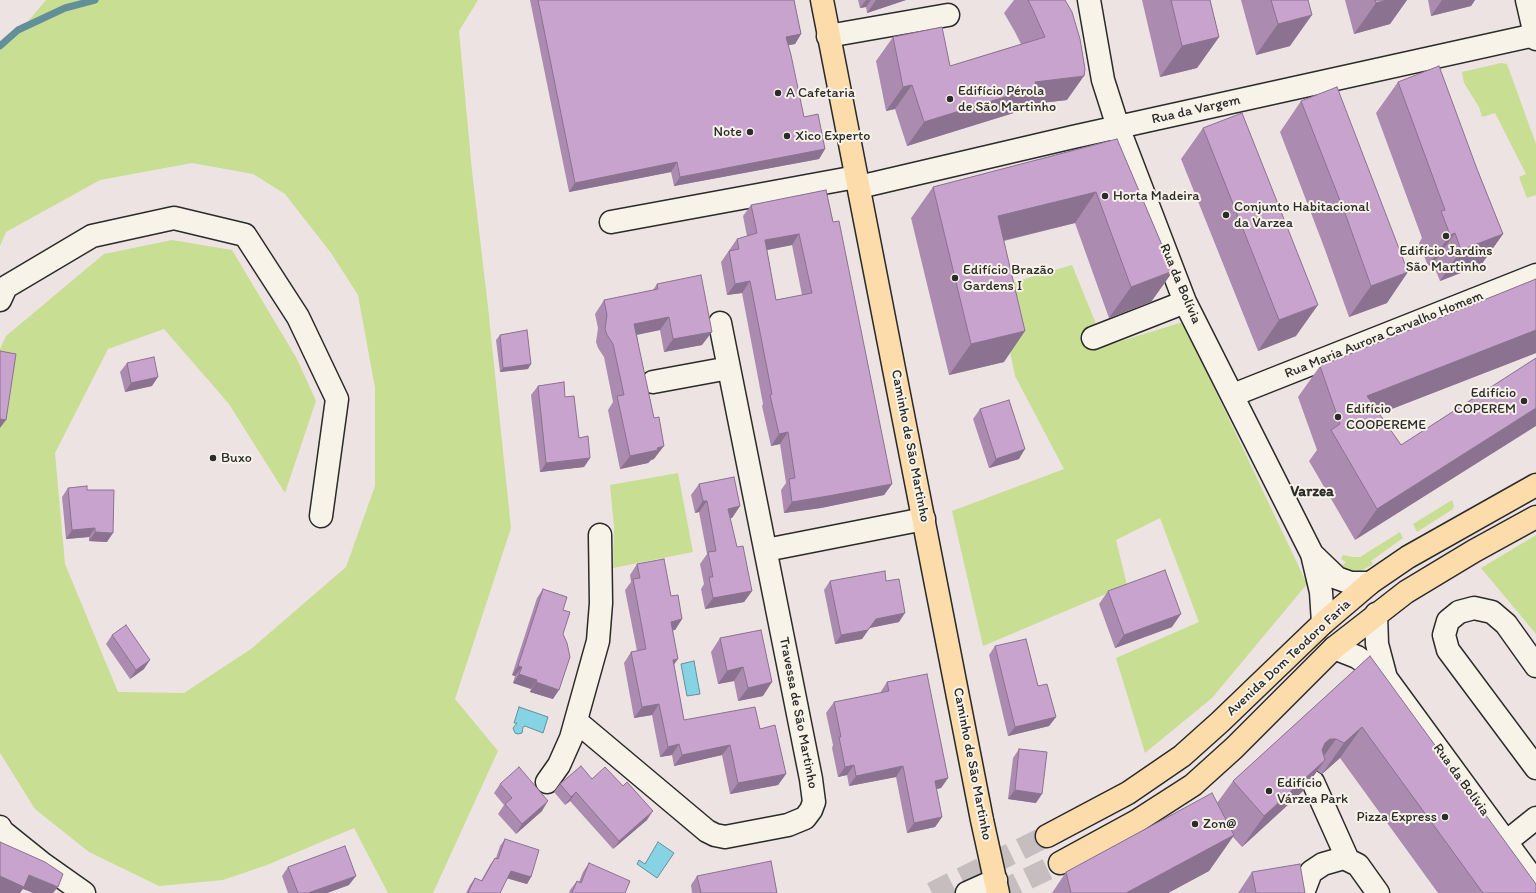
<!DOCTYPE html>
<meta charset="utf-8">
<style>
body{margin:0}
canvas{display:block;background:#ede3e3}
</style>
<canvas width="1536" height="893"></canvas>
<script>
const ctx = document.querySelector('canvas').getContext('2d');
ctx.lineJoin = 'round';
function fillPath(path, color) {
  ctx.fillStyle = color;
  ctx.fill(path, 'evenodd');
}
function toPath(rows) {
  const path = new Path2D();
  for (const r of rows) {
    path.moveTo(r[0], r[1]);
    for (let i = 2; i < r.length; i += 2) path.lineTo(r[i], r[i + 1]);
  }
  return path;
}
function stroke(path, color, width, dash) {
  ctx.strokeStyle = color;
  ctx.lineWidth = width;
  ctx.lineCap = dash ? 'butt' : 'round';
  ctx.setLineDash(dash || []);
  ctx.stroke(path);
}
function write(font, color, halo, rows, align = 'center') {
  ctx.font = font + ' Itim,sans-serif';
  ctx.lineWidth = 4;
  ctx.setLineDash([]);
  ctx.textBaseline = 'middle';
  ctx.strokeStyle = halo;
  ctx.fillStyle = color;
  for (const [text, x, y, turn = 0] of rows) {
    ctx.save();
    ctx.translate(x, y);
    ctx.rotate((+turn || 0) * Math.PI / 180);
    ctx.textAlign = isNaN(turn) ? turn : align;
    if (halo) ctx.strokeText(text, 0, 0);
    ctx.fillText(text, 0, 0);
    ctx.restore();
  }
}
fillPath(toPath([
 [46,0,478,0,459,31,472,171,488,307,511,528,455,699,498,751,433,893,388,893,354,828,267,865,223,880,159,886,89,852,35,809,0,753,0,349,6,336,104,254,172,240,232,250,297,359,316,401,285,493,229,404,164,329,108,349,55,453,65,564,118,692,184,693,251,649,346,567,375,486,375,388,358,295,331,253,285,194,253,174,192,163,100,180,6,232,0,246,0,48,19,32],
 [1501,63,1507,64,1536,144,1536,195,1527,198,1519,177,1526,174,1495,113,1482,117,1479,107,1464,83,1462,72],
 [1072,265,1105,346,1183,322,1307,584,1212,698,1145,753,1116,658,1199,622,1160,518,1116,540,1127,585,983,646,952,511,1064,469,1015,376,997,287],
 [678,473,693,552,613,568,614,527,610,485],
 [1452,500,1454,506,1453,509,1417,532,1413,524],
 [1400,532,1403,538,1371,561,1373,564,1361,571,1354,574,1336,571,1346,562,1341,559,1343,555,1353,557,1360,557],
 [1536,535,1536,634,1481,568]
]), '#c7de93');
const water = toPath([
 [694,661,700,694,687,696,681,664,694,661],
 [519,707,548,717,543,733,525,726,523,727,522,733,518,734,515,733,513,728,517,723,514,723,519,707],
 [658,842,674,853,657,878,637,864,639,860,645,864,658,842]
]);
fillPath(water, '#86d4e3');
stroke(water, '#629099', 1);
stroke(toPath([
 [0,46,18,30,65,8,95,0]
]), '#629099', 7);
stroke(toPath([
 [932,893,1047,836],
 [998,893,1060,863]
]), '#c6bebe', 22, [22, 11]);
const minor = toPath([
 [1089,0,1103,80,1118,127,1185,302,1312,554,1321,592,1323,623],
 [1527,0,1536,39],
 [828,36,948,15],
 [859,187,1073,137,1535,35],
 [611,222,856,177],
 [0,300,6,287,92,236,174,218,245,235,298,317,337,399,321,516],
 [1093,338,1185,302],
 [653,382,729,368],
 [1233,395,1536,275],
 [766,550,924,519],
 [1312,554,1337,578,1351,583,1370,583],
 [1376,614,1377,644,1386,678],
 [1334,648,1357,657,1386,678,1536,883],
 [1536,666,1506,624,1492,612,1474,608,1459,612,1448,621,1444,635,1448,650,1536,768],
 [576,721,707,831,715,835,725,837,788,825,805,818,811,810,814,802,811,779,720,323],
 [547,782,559,765,571,738,598,641,601,603,600,535],
 [1313,782,1348,860],
 [0,827,2,831,43,864,84,893],
 [1506,842,1536,818],
 [967,893,996,880],
 [1303,893,1311,872,1323,864,1344,858,1358,865,1378,893]
]);
const major = toPath([
 [822,0,982,820,998,893],
 [1047,836,1128,793,1182,756,1220,722,1323,623,1370,583,1408,557,1536,485],
 [1060,863,1137,821,1193,785,1234,748,1334,648,1406,592,1474,551,1536,517]
]);
stroke(minor, '#2b2b2b', 25);
stroke(major, '#2b2b2b', 25);
stroke(minor, '#f7f3e8', 22);
stroke(major, '#fddcac', 22);
fillPath(toPath([
 [530,0,794,0,801,34,795,44,788,45,804,117,825,149,819,159,674,186,671,172,569,192],
 [858,0,906,0,867,13,866,7,860,8],
 [1014,0,1065,0,1067,100,1024,105,1020,111,907,146,895,109,886,111,876,61,893,37,950,66,1021,44,1015,32,1004,13],
 [1142,0,1210,0,1219,37,1197,68,1160,77],
 [1241,0,1308,0,1290,46,1256,55],
 [1345,0,1407,0,1390,24,1354,34],
 [1428,0,1475,0,1471,6,1431,16],
 [1398,82,1477,169,1503,234,1481,265,1440,281,1433,264,1428,266,1419,243,1422,238,1376,113],
 [1301,101,1387,303,1349,317,1324,247,1280,132],
 [1203,128,1296,336,1258,351,1181,159],
 [1117,139,1173,271,1151,302,1109,318,1075,223,1004,241,1004,362,949,375,911,218,933,187],
 [826,190,892,484,884,495,821,508,784,513,781,490,786,483,780,444,771,446,762,406,763,404,742,293,727,295,721,262,737,239,747,236,743,216,751,205],
 [792,245,802,295,776,300,767,250],
 [1536,279,1536,353,1379,414,1401,445,1536,358,1355,540,1309,461,1317,450,1298,397,1320,366],
 [657,284,702,345,664,352,660,330,637,335,654,459,651,460,648,463,620,469,608,410,613,402,604,357,598,348,596,342,598,328,595,314,604,300,653,290],
 [500,335,528,369,500,372,496,340],
 [127,363,152,386,125,392,120,372],
 [538,386,565,397,579,438,590,458,584,467,540,472,531,395],
 [980,409,1019,459,989,468,973,419],
 [699,484,740,506,732,518,730,518,737,547,752,591,744,602,705,609,701,589,704,584,700,564,707,554,699,512,695,513,691,495],
 [68,488,87,490,107,542,89,541,89,537,66,539,62,497],
 [637,564,671,596,682,619,675,630,673,630,674,664,684,720,760,729,786,774,778,785,730,794,722,755,674,766,672,755,660,757,652,715,634,718,624,663,631,652,637,651,625,590,631,582,630,575],
 [830,581,886,581,899,622,870,628,862,639,835,644,824,590],
 [543,589,563,610,563,634,553,699,530,692,531,689,513,683,515,676,512,675,537,598],
 [1108,591,1172,627,1115,648,1099,604],
 [761,630,763,696,738,701,734,681,718,684,711,652,720,638],
 [112,635,144,669,130,679,106,644],
 [995,646,1038,686,1056,717,1049,726,1008,736,989,655],
 [1370,656,1536,893,1438,893,1340,758,1322,774,1317,771,1303,791,1242,847,1233,837,1209,871,1168,893,1052,893,1066,872,1217,803,1233,781],
 [887,682,948,778,941,788,936,789,942,817,935,827,907,833,896,777,849,786,847,775,838,777,832,748,833,745,826,713,834,702,880,693],
 [1019,749,1036,803,1008,799,1013,758],
 [592,779,647,820,613,849,570,801,565,805,554,792,560,784],
 [500,784,542,811,516,834,498,814,504,805,494,793],
 [505,839,531,877,527,884,507,878,500,893,466,893,470,885,475,878,481,881,490,865,495,858,496,858,500,846],
 [589,863,625,893,569,893,570,890,577,881,579,882,583,872],
 [288,867,349,885,327,893,288,893,282,876],
 [1252,872,1305,893,1238,893],
 [697,876,777,893,692,893,691,885]
]), '#ab8cb0');
fillPath(toPath([
 [866,0,871,0,866,7,860,8],
 [876,0,906,0,867,13],
 [1387,0,1407,0,1390,24,1354,34,1376,3],
 [1442,0,1475,0,1471,6,1431,16],
 [1312,15,1290,46,1256,55,1278,24],
 [801,34,795,44,779,47,786,37],
 [1219,37,1197,68,1160,77,1182,46],
 [1084,76,1067,100,1024,105,1020,111,907,146,924,122,1035,82],
 [912,85,895,109,886,111,903,87],
 [825,149,819,159,674,186,680,177],
 [677,162,671,172,569,192,575,183],
 [1096,192,1075,223,976,247,998,216],
 [1455,233,1433,264,1428,266,1450,235],
 [799,234,792,245,757,252,765,240],
 [1503,234,1481,265,1440,281,1461,250],
 [1173,271,1151,302,1109,318,1131,287],
 [1408,272,1387,303,1349,317,1371,286],
 [750,281,742,293,727,295,735,284],
 [1318,305,1296,336,1258,351,1279,320],
 [669,317,660,330,625,337,634,324],
 [1536,330,1536,353,1345,427,1367,396],
 [1025,331,1004,362,949,375,971,344],
 [712,332,702,345,664,352,673,339],
 [531,364,528,369,500,372,503,368],
 [158,377,152,386,125,392,131,383],
 [1536,408,1536,426,1355,540,1377,509],
 [0,419,6,420,0,428],
 [788,432,780,444,771,446,779,434],
 [664,446,654,459,651,460,648,463,620,469,630,456],
 [1025,449,1019,459,989,468,996,459],
 [590,458,584,467,540,472,546,463],
 [892,484,884,495,821,508,784,513,792,502],
 [703,501,707,501,699,512,695,513],
 [740,506,732,518,720,520,728,509],
 [95,528,89,537,66,539,72,530],
 [95,532,113,533,107,542,89,541],
 [752,591,744,602,705,609,713,598],
 [905,613,899,622,869,628,876,619],
 [1181,614,1172,627,1115,648,1124,635],
 [682,619,675,630,663,632,671,622],
 [868,630,862,639,835,644,841,635],
 [678,659,670,670,673,660],
 [150,660,144,669,130,679,136,670],
 [518,666,522,667,515,676,512,675],
 [743,667,734,681,718,684,727,671],
 [519,674,537,680,531,689,513,683],
 [536,682,559,690,553,699,530,692],
 [772,682,763,696,738,701,748,688],
 [659,704,652,715,634,718,642,707],
 [1056,717,1049,726,1008,736,1015,727],
 [1362,727,1340,758,1322,774,1344,743],
 [1330,739,1336,739,1314,770,1325,743],
 [679,744,672,755,660,757,668,747],
 [730,745,722,755,674,766,682,755],
 [1325,760,1303,791,1242,847,1264,816],
 [854,765,847,775,838,777,845,767],
 [903,766,896,777,849,786,856,776],
 [786,774,778,785,730,794,738,783],
 [948,778,941,788,928,791,935,781],
 [1015,790,1042,794,1036,803,1008,799],
 [576,792,570,801,565,805,571,797],
 [548,801,542,811,516,834,522,824],
 [653,811,647,820,613,849,619,841],
 [942,817,935,827,907,833,914,823],
 [1234,835,1209,871,1168,893,1126,893],
 [511,871,531,877,527,884,506,878],
 [29,875,58,887,53,893,33,893,23,889,20,893,0,893,0,876],
 [356,876,349,885,327,893,308,893]
]), '#8b7290');
const building = toPath([
 [538,0,794,0,801,34,786,37,791,55,804,117,818,114,825,149,680,177,677,162,575,183,538,0],
 [1028,0,1065,0,1072,12,1080,39,1085,69,1084,76,1035,82,1037,87,924,122,912,85,903,87,893,37,942,27,950,66,1045,37,1032,8,1028,0],
 [1171,0,1210,0,1219,37,1182,46,1171,0],
 [1271,0,1308,0,1312,15,1278,24,1271,0],
 [1375,0,1387,0,1376,3,1375,0],
 [1439,66,1477,169,1503,234,1461,250,1455,233,1450,235,1441,211,1445,210,1398,82,1439,66],
 [1337,87,1408,272,1371,286,1346,216,1301,101,1337,87],
 [1242,113,1318,305,1279,320,1203,128,1242,113],
 [1117,139,1173,271,1131,287,1096,192,998,216,1025,331,971,344,933,187,1117,139],
 [826,190,833,222,839,221,892,484,828,496,792,502,789,479,795,478,788,432,779,434,770,395,772,394,750,281,735,284,729,251,739,249,737,239,757,233,751,205,826,190],
 [799,234,812,293,776,300,765,240,799,234],
 [701,275,712,332,673,339,669,317,634,324,654,418,659,417,664,446,657,448,658,450,630,456,617,396,624,395,613,344,607,335,605,329,607,315,604,300,658,289,657,284,701,275],
 [1536,279,1536,330,1367,396,1401,445,1536,358,1536,408,1377,509,1331,430,1340,424,1320,366,1536,279],
 [527,330,531,364,503,368,500,335,527,330],
 [0,351,16,354,6,420,0,419,0,351],
 [154,357,158,377,131,383,127,363,154,357],
 [564,382,565,397,574,396,579,438,588,436,590,458,546,463,538,386,564,382],
 [1009,400,1025,449,996,459,980,409,1009,400],
 [734,477,740,506,728,509,737,547,743,546,752,591,713,598,709,577,713,577,708,552,716,551,707,501,703,501,699,484,734,477],
 [87,486,87,490,114,490,113,533,95,532,95,528,72,530,68,488,87,486],
 [664,559,671,596,678,595,682,619,671,622,678,659,673,660,684,720,755,707,760,729,775,725,786,774,738,783,730,745,682,755,679,744,668,747,659,704,642,707,631,652,646,649,633,579,640,578,637,564,664,559],
 [1165,570,1181,614,1124,635,1108,591,1165,570],
 [885,571,886,581,899,579,905,613,876,619,868,630,841,635,830,581,885,571],
 [543,589,567,597,563,610,570,612,563,634,567,643,570,657,559,690,536,682,537,680,519,674,522,667,518,666,543,589],
 [126,625,150,660,136,670,112,635,126,625],
 [761,630,772,682,748,688,743,667,727,671,720,638,761,630],
 [1026,639,1038,686,1047,684,1056,717,1015,727,995,646,1026,639],
 [1370,656,1536,884,1536,893,1483,893,1362,727,1344,743,1336,739,1330,739,1325,743,1322,750,1325,760,1264,816,1233,781,1370,656],
 [927,674,948,778,935,781,942,817,914,823,903,766,856,776,854,765,845,767,839,737,841,737,834,702,889,691,887,682,927,674],
 [1019,749,1047,752,1042,794,1015,790,1019,749],
 [581,766,592,779,605,767,623,786,627,782,653,811,619,841,576,792,571,797,560,784,581,766],
 [519,767,548,801,522,824,505,804,512,798,500,784,519,767],
 [1212,793,1234,835,1126,893,1071,893,1066,872,1212,793],
 [505,839,539,850,531,877,511,871,500,893,468,893,475,878,482,881,495,858,498,859,505,839],
 [0,842,45,862,63,874,58,887,29,875,24,887,0,876,0,842],
 [345,846,356,876,308,893,298,893,288,867,345,846],
 [771,861,777,893,701,893,697,876,771,861],
 [589,863,630,881,625,893,572,893,577,881,581,883,589,863],
 [1300,864,1305,893,1256,893,1252,872,1300,864]
]);
fillPath(building, '#c7a3cd');
stroke(building, '#8b7290', 1);
for (const [x, y, r, color] of [
 [778,93,4,"#2b2b2b"],
 [950,99,4,"#2b2b2b"],
 [750,132,4,"#2b2b2b"],
 [787,136,4,"#2b2b2b"],
 [1105,196,4,"#2b2b2b"],
 [1226,215,4,"#2b2b2b"],
 [1446,236,4,"#2b2b2b"],
 [955,278,4,"#2b2b2b"],
 [1524,401,4,"#2b2b2b"],
 [1338,417,4,"#2b2b2b"],
 [213,458,4,"#2b2b2b"],
 [1269,791,4,"#2b2b2b"],
 [1445,817,4,"#2b2b2b"],
 [1195,824,4,"#2b2b2b"]
]) {
  const dot = new Path2D();
  dot.arc(x, y, r, 0, 2 * Math.PI);
  ctx.fillStyle = color;
  ctx.fill(dot);
  stroke(dot, '#f7f3e8', 1.5);
}
write('14px', '#2b2b2b', '#f7f3e8', [
 ["Edifício Pérola",958,91],
 ["de São Martinho",958,107],
 ["A Cafetaria",786,93],
 ["Note",742,132,"right"],
 ["Xico Experto",795,136],
 ["Horta Madeira",1113,196],
 ["Conjunto Habitacional",1234,207],
 ["da Varzea",1234,223],
 ["Edifício Jardins",1446,251,"center"],
 ["São Martinho",1446,267,"center"],
 ["Edifício Brazão",963,270],
 ["Gardens I",963,286],
 ["Edifício",1516,393,"right"],
 ["COPEREM",1516,409,"right"],
 ["Edifício",1346,409],
 ["COOPEREME",1346,425],
 ["Buxo",221,458],
 ["Edifício",1277,783],
 ["Várzea Park",1277,799],
 ["Pizza Express",1437,817,"right"],
 ["Zon@",1203,824]
], 'left');
write('14px', '#2b2b2b', '#f7f3e8', [
 ["Rua da Vargem",1196,110,-13],
 ["Rua da Bolívia",1180,284,67],
 ["Rua Maria Aurora Carvalho Homem",1384,335,-22],
 ["Caminho de São Martinho",910,446,79],
 ["Avenida Dom Teodoro Faria",1289,658,-43],
 ["Travessa de São Martinho",798,713,79],
 ["Caminho de São Martinho",972,764,79],
 ["Rua da Bolívia",1461,780,54]
]);
write('bold 15px', '#2b2b2b', '#f7f3e8', [
 ["Varzea",1312,492]
]);
</script>
